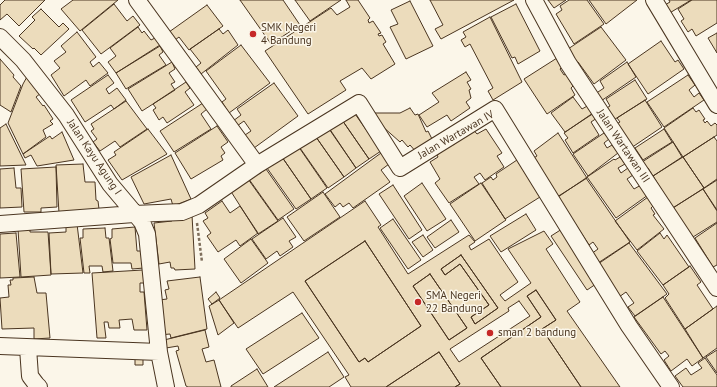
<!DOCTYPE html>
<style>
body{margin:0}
canvas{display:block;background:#fbf6e9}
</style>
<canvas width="717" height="387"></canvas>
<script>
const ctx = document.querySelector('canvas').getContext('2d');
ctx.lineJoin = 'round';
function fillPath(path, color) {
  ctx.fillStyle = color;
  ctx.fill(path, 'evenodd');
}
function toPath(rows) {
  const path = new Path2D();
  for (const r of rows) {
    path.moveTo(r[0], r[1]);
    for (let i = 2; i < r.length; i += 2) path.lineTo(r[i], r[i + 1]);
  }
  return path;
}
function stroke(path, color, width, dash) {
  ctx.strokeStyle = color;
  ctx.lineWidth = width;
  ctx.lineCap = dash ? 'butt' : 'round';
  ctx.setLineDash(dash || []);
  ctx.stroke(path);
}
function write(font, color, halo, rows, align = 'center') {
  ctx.font = font + ' "PT Sans",sans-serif';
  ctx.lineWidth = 3;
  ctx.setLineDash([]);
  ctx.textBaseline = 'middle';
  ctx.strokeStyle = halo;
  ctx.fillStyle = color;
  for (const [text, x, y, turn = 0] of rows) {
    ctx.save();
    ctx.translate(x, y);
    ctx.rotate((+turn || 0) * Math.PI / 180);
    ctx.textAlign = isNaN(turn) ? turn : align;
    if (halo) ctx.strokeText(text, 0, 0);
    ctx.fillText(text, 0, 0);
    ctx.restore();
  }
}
const building = toPath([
 [5,0,45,0,19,26,7,14,0,20,0,5,5,0],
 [73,0,118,0,80,31,61,9,73,0],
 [240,0,283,0,300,25,271,44,240,0],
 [295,0,341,0,310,21,295,0],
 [346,0,358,0,370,18,368,20,369,23,373,21,381,33,378,34,379,36,382,35,386,42,383,44,395,64,371,79,362,68,340,81,346,90,308,114,265,51,331,8,337,15,350,7,346,0],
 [430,0,514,0,441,39,435,29,443,25,430,0],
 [548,0,566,0,554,8,548,0],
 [569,0,587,0,604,24,574,44,556,14,562,10,560,6,569,0],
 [589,0,637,0,606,24,589,0],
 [669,0,691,0,668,14,663,6,670,2,669,0],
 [692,0,717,0,717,23,696,36,692,29,688,32,681,21,684,19,678,9,692,0],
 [410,1,433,46,406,59,390,27,398,24,391,10,410,1],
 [114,4,127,21,133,16,140,25,101,54,82,30,114,4],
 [516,4,540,51,518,64,515,57,512,58,491,17,516,4],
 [207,5,223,26,189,50,179,37,175,40,169,32,207,5],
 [41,9,59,27,63,23,69,29,41,55,34,48,33,49,19,36,35,20,32,17,41,9],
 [490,17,522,82,493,100,488,91,493,88,470,44,465,47,461,40,466,37,463,32,490,17],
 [138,27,142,33,144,31,151,40,155,38,160,45,116,73,108,62,116,56,110,48,138,27],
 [601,27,626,60,594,84,578,62,573,64,565,51,601,27],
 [219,29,223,34,228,30,238,45,201,74,196,67,201,63,190,49,219,29],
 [77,32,96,57,90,62,93,67,99,62,108,73,90,86,86,80,64,96,51,75,60,68,54,61,66,52,61,46,77,32],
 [717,33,717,53,708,38,717,33],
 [661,41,675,62,678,60,684,69,648,94,628,64,661,41],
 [241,45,270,83,229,113,222,102,226,99,206,71,241,45],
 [160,46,163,52,159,55,166,65,126,89,116,73,160,46],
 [557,58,562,67,560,69,564,75,566,74,573,86,571,88,575,95,547,114,524,79,557,58],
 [0,59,14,75,13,77,21,86,11,112,0,105,0,59],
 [172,62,175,69,169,73,175,82,171,84,175,90,142,111,128,89,172,62],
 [627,62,636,77,601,101,595,94,604,88,600,81,627,62],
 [466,72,471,80,467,82,471,89,469,90,471,98,466,102,470,108,451,121,447,115,427,127,419,115,439,102,432,93,466,72],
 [28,75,41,93,36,97,43,106,44,105,53,119,50,121,53,124,43,130,46,137,23,154,8,123,23,84,28,75],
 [108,75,114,83,106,89,109,94,117,88,126,100,114,109,111,105,85,122,71,100,108,75],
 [688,75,695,85,689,90,694,97,699,93,704,100,664,127,647,102,688,75],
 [635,80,647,99,612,121,605,109,610,106,606,99,635,80],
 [186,82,190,88,185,92,194,105,167,123,163,117,159,120,153,110,156,108,153,104,186,82],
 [274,83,298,116,254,148,245,135,251,131,244,121,237,126,233,121,241,115,237,109,274,83],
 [573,97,582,109,589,105,594,113,565,132,551,113,573,97],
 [645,100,662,127,628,150,613,126,620,122,617,118,645,100],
 [126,101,147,129,120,147,115,141,100,151,93,142,97,139,91,131,94,129,91,124,126,101],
 [203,103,207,109,201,114,211,129,174,152,160,131,203,103],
 [410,108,415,115,418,114,426,132,428,131,432,139,429,140,431,145,417,153,410,145,408,147,402,140,400,142,373,118,373,113,400,113,410,108],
 [693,108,696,112,699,110,705,119,703,120,705,123,707,121,711,126,715,123,717,125,717,135,683,157,664,128,693,108],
 [353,111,381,151,369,159,340,117,353,111],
 [593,113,597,118,591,122,599,135,573,153,565,140,568,138,564,133,593,113],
 [340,117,369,159,356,168,327,126,340,117],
 [6,124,26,165,0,166,0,128,6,124],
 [217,126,228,142,221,147,225,153,221,156,223,160,191,179,175,153,217,126],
 [471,127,477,134,486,129,502,153,497,156,504,167,485,180,480,173,474,177,479,184,449,203,435,183,440,179,430,162,438,157,437,155,444,150,440,145,449,140,453,145,458,141,456,138,471,127],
 [329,128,356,168,344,177,316,137,329,128],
 [148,129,167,154,122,180,108,160,116,155,114,152,148,129],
 [664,129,672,142,643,160,635,148,664,129],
 [62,132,74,160,37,166,31,155,25,158,23,154,50,136,52,139,62,132],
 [558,133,587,178,557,197,532,159,537,156,534,151,558,133],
 [604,133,609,139,604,143,607,148,612,145,618,153,588,176,573,154,604,133],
 [316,137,344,177,328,188,300,148,316,137],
 [714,137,717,141,717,179,704,188,683,157,714,137],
 [673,142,682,157,653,176,648,168,644,171,639,164,673,142],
 [296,143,327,188,311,199,282,157,296,143],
 [381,153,389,164,381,170,390,182,353,208,349,203,343,207,340,203,335,207,325,194,381,153],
 [171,155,191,199,173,206,171,199,144,204,131,177,171,155],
 [282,157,311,199,296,209,267,168,282,157],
 [620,157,625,164,618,168,621,173,628,168,633,175,627,179,634,189,641,185,648,195,616,218,587,177,614,159,615,160,620,157],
 [683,157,704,188,673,208,653,176,683,157],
 [517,160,540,197,505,219,482,183,491,177,493,180,497,177,496,174,517,160],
 [83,164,85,182,95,182,96,200,98,201,99,209,59,213,56,165,83,164],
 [56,167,57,207,41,208,41,212,24,212,21,169,56,167],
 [14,168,16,188,21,188,22,207,0,208,0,169,14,168],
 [255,169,259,174,266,169,294,209,278,220,246,175,255,169],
 [586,178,630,242,598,263,591,254,598,249,593,242,589,245,558,197,586,178],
 [248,179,278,221,258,234,230,190,248,179],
 [717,180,717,210,703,189,717,180],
 [422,183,446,219,427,231,404,196,422,183],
 [481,183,506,220,475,241,450,204,481,183],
 [393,185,422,230,409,239,379,194,393,185],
 [703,189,717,211,717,222,693,237,671,209,703,189],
 [323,192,340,217,304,241,287,217,323,192],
 [648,197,654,205,651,208,655,214,653,215,664,229,637,250,615,221,648,197],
 [222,201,230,213,240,206,258,233,240,246,236,240,218,252,207,236,211,233,203,221,208,218,205,213,222,201],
 [365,201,381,225,378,227,408,274,469,235,475,242,469,246,471,250,489,239,518,282,500,295,505,301,531,283,508,249,544,231,553,244,546,249,580,302,567,311,620,387,581,387,542,329,556,320,536,290,527,296,541,317,481,358,501,387,455,387,460,384,439,352,386,387,351,387,345,377,349,375,293,292,238,328,219,300,365,201],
 [365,241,421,326,368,362,365,358,359,362,305,281,365,241],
 [461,255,498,308,475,324,471,317,489,305,460,264,445,275,441,269,461,255],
 [430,274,467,328,449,340,413,286,430,274],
 [526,214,536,230,501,252,490,236,526,214],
 [192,215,195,269,175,270,174,268,171,268,170,262,159,264,154,223,172,221,172,219,192,215],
 [283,218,296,237,289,241,293,247,280,256,277,251,266,259,252,239,283,218],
 [393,219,421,260,408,269,380,228,393,219],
 [451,220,459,232,435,248,427,237,451,220],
 [717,223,717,265,713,267,695,238,717,223],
 [66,224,77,224,83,273,51,274,49,233,66,232,66,224],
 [135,227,137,251,142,251,144,268,132,269,131,263,113,263,110,239,112,238,112,229,135,227],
 [30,228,30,232,48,232,51,275,21,277,18,229,30,228],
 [105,228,106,238,109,238,113,271,103,272,102,266,89,266,90,273,84,273,80,238,83,238,83,229,105,228],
 [562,229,596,284,587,290,551,236,562,229],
 [16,233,20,277,0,278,0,234,16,233],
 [660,233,664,239,667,235,689,267,663,285,637,251,660,233],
 [423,235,433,250,423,257,412,242,423,235],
 [251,239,268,263,241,283,224,259,251,239],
 [365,241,421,326,368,362,365,358,359,362,305,281,365,241],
 [629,243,667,294,635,316,628,307,634,303,626,292,619,297,598,264,629,243],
 [461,255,498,308,475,324,471,317,489,305,460,264,445,275,441,269,461,255],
 [690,266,701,282,697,285,713,309,685,329,665,298,669,294,663,285,690,266],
 [143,270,145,283,140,283,140,292,144,292,147,330,134,330,132,319,119,320,120,328,109,328,108,322,104,322,106,338,97,338,92,273,143,270],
 [430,274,467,328,449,340,413,286,430,274],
 [34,277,37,293,46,293,50,338,34,339,34,328,2,329,0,298,9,297,8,285,11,285,10,280,13,280,13,278,34,277],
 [200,277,207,329,171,338,170,334,159,335,159,300,167,299,165,290,169,289,167,281,200,277],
 [536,290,556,320,542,329,581,387,501,387,481,358,541,317,527,296,536,290],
 [216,292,220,298,212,304,208,299,216,292],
 [663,297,703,358,692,366,687,359,671,371,664,360,669,356,665,351,661,354,634,317,663,297],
 [219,300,234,323,218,335,209,306,219,300],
 [519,301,530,316,459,362,450,349,509,311,508,308,519,301],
 [717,306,717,348,703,358,685,329,717,306],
 [302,313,319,338,263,374,246,349,302,313],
 [205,330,209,347,202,349,206,362,214,360,221,387,188,387,186,386,176,351,179,350,178,346,166,348,164,340,205,330],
 [717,350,717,373,706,357,717,350],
 [328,352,344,377,329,387,274,387,328,352],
 [439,352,460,384,455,387,386,387,439,352],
 [135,357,143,357,143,365,135,365,135,357],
 [705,358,717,375,717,387,683,387,675,376,686,368,691,375,702,368,698,363,705,358],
 [257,369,268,387,231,387,231,386,257,369]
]);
fillPath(building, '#ecdcbc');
stroke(building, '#4a3520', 1);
const street = toPath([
 [137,0,257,165],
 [534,0,568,63,717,288],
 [654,0,717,105],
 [0,37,23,60,66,115,110,184,142,222,147,234,159,352,166,387],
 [0,224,134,214,182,212,187,210,199,205,257,165,359,103,400,168,495,109,629,326,671,387],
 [0,346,159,352],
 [28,348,30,376,36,384,39,387]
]);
stroke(street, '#4a3520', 18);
stroke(toPath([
 [197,223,202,262]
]), '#7f6f5c', 2.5, [3, 2]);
stroke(street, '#fbf6e9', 16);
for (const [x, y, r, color] of [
 [253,34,4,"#c62828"],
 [418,302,4,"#c62828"],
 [490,333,4,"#c62828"]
]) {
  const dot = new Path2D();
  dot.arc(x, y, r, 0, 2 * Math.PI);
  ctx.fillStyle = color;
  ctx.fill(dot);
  stroke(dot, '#fbf6e9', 1.5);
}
write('11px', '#4a3520', '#fbf6e9', [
 ["SMK Negeri",261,28],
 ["4 Bandung",261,41],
 ["SMA Negeri",426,296],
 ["22 Bandung",426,309],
 ["sman 2 bandung",498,333]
], 'left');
write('11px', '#4a3520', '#fbf6e9', [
 ["Jalan Wartawan IV",456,135,-30],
 ["Jalan Wartawan III",623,146,56],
 ["Jalan Kayu Agung I",94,157,56]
]);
</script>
